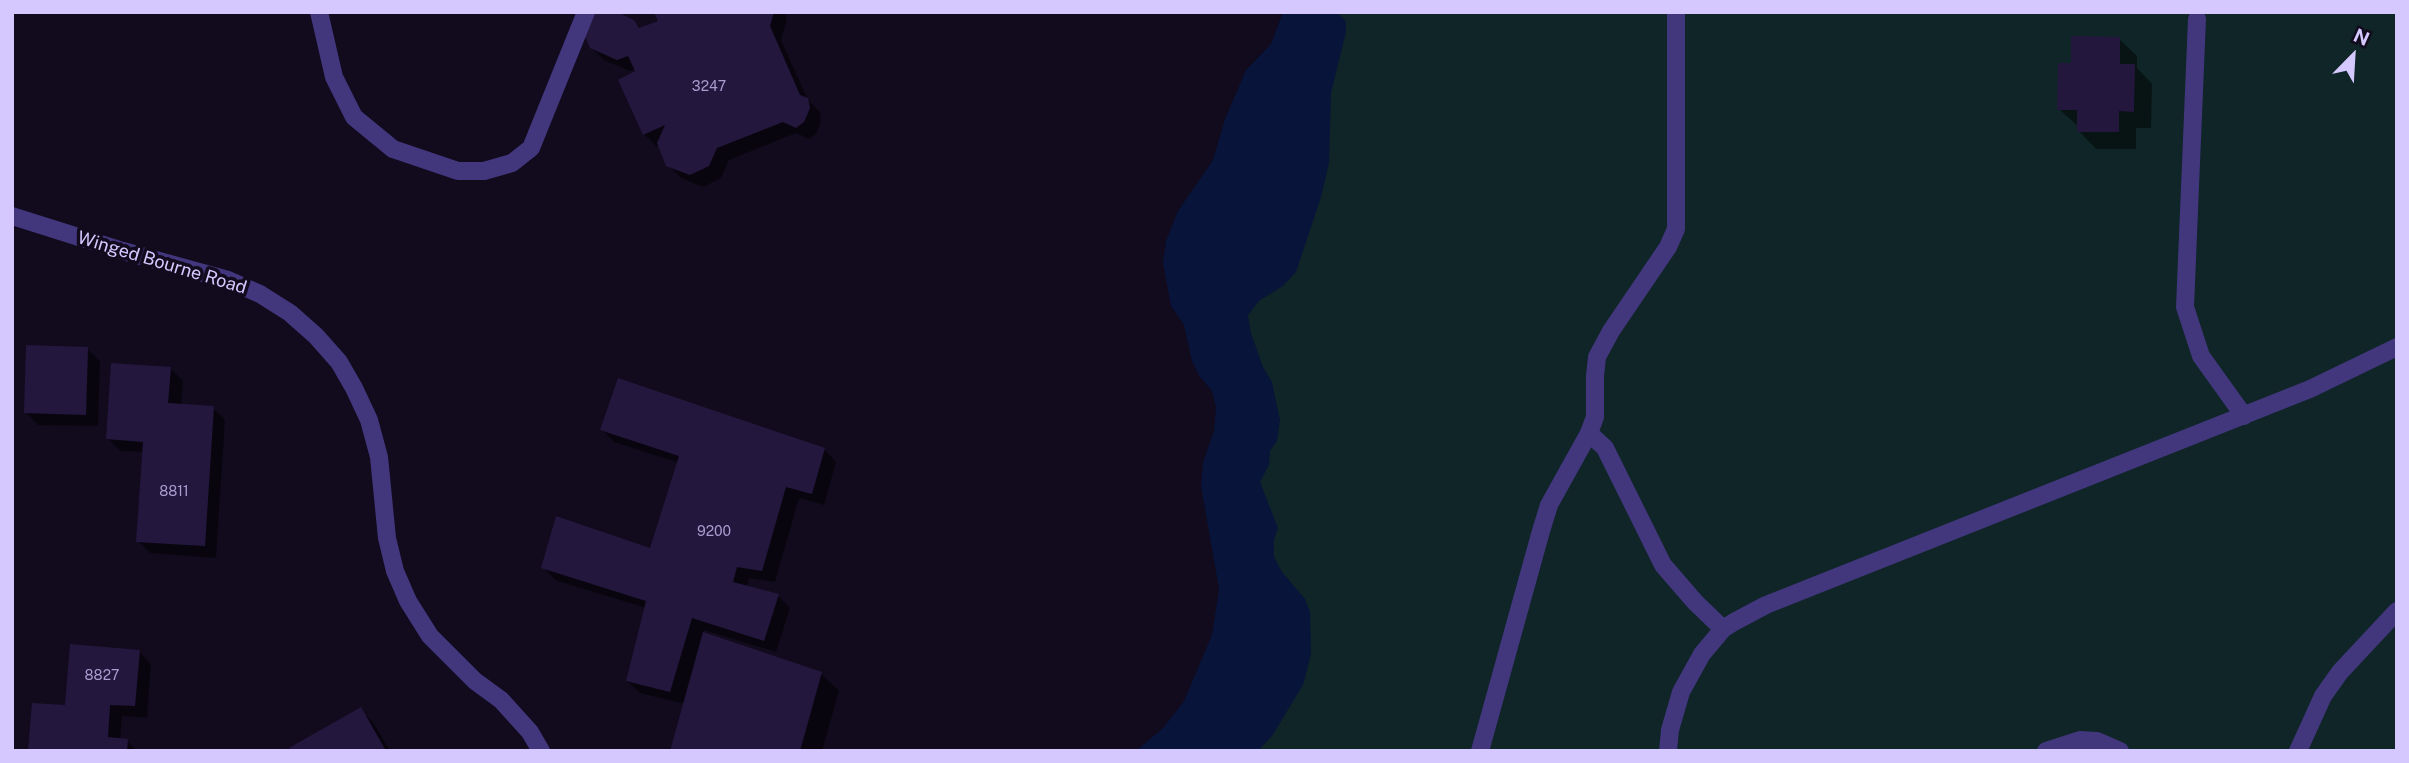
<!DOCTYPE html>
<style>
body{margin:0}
#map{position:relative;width:2409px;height:763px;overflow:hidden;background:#110b1d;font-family:"Public Sans",sans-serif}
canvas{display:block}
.frame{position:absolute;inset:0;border:14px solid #d5c8ff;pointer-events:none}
.north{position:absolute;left:2318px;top:21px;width:70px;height:70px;-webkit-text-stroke:5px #110b1d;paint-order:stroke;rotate:24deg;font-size:19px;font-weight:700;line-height:28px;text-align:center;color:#d5c8ff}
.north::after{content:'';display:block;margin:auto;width:24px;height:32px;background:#d5c8ff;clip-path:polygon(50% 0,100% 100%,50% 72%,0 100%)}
</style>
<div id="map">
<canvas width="2409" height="763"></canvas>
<div class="frame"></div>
<div class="north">N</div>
</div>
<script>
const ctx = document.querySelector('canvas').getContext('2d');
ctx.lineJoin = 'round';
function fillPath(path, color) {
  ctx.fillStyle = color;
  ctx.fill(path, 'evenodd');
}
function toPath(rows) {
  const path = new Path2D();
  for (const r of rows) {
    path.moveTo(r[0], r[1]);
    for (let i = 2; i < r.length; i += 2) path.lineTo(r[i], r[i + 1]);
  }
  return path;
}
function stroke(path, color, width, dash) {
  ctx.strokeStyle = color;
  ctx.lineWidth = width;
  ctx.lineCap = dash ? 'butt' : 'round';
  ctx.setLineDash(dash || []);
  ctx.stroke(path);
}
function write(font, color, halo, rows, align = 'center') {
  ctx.font = font + ' "Public Sans",sans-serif';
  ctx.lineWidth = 7;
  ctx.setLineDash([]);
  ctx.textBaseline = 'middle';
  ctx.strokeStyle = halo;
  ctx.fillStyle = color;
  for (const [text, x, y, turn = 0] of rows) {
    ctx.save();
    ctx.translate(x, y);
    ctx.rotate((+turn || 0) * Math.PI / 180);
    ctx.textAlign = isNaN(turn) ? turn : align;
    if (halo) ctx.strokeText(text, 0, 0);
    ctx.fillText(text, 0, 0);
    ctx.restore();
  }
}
fillPath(toPath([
 [1301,12,2397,12,2397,751,1162,751,1236,680,1233,373]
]), '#0f2527');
fillPath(toPath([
 [1283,12,1332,12,1340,15,1346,22,1346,32,1331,93,1329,163,1321,197,1296,272,1283,286,1260,300,1248,315,1251,333,1263,367,1272,382,1280,420,1277,441,1270,451,1269,465,1260,482,1278,528,1274,540,1274,557,1282,572,1305,599,1310,612,1311,654,1303,685,1272,736,1258,751,1136,751,1164,727,1184,701,1212,635,1219,589,1201,486,1203,462,1214,431,1216,408,1212,391,1200,377,1192,361,1184,325,1171,306,1163,263,1166,241,1178,211,1213,160,1225,119,1246,70,1271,44]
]), '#081439');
fillPath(toPath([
 [656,12,784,12,787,19,781,40,808,100,820,112,821,121,816,134,809,139,796,133,729,160,721,178,703,187,681,178,668,165,660,145,656,146,644,134,639,68,630,71,604,60,591,47,633,21,641,29,660,22],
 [2119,39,2137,56,2137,68,2152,84,2151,128,2136,128,2136,149,2096,149,2079,131,2079,127,2059,109,2073,65],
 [87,349,100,361,98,426,38,425,26,413],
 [170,368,183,381,181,406,213,408,225,420,216,558,150,553,138,541,144,452,120,451,108,439],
 [602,430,824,449,836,462,824,505,799,498,775,582,749,578,747,587,778,596,790,608,776,652,704,630,702,634,821,674,839,691,822,751,673,751,685,704,640,693,627,681,646,608,555,580,543,567,651,551,679,463,614,442],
 [139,651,151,664,147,718,122,716,120,740,127,741,137,751,29,751,67,707],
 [361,710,373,722,390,751,293,751]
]), '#0007');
fillPath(toPath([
 [595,12,617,12,634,20,639,28,658,21,654,12,774,12,770,26,800,95,808,98,810,108,804,122,796,128,783,122,717,148,709,166,690,175,666,166,657,143,665,125,643,135,618,80,635,71,628,56,617,60,590,48,583,32,590,14],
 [2071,36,2120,37,2120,64,2135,64,2134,112,2119,111,2119,132,2077,132,2077,110,2057,110,2058,63,2071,63],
 [26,345,88,347,86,415,24,413],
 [111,363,171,367,168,403,214,406,205,546,136,542,143,442,106,439],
 [618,378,825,448,812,494,786,487,762,571,737,567,733,582,779,594,764,641,692,618,670,692,626,681,646,601,541,568,556,516,650,548,679,456,600,430],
 [703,632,822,672,800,751,670,751],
 [70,644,140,650,135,706,110,705,108,737,128,739,127,751,28,751,32,703,65,705],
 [361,707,386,751,291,751,289,748]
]), '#24173e');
stroke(toPath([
 [319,12,334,77,354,117,393,149,458,171,484,171,512,163,531,148,586,12],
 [2197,19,2185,307,2201,356,2244,416],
 [12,216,123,251,228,280,260,294,290,313,316,336,339,362,354,388,369,420,379,457,387,538,395,571,408,601,430,636,475,681,501,700,530,732,541,751],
 [1589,433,1605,448,1663,565,1695,602,1723,629],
 [1480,751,1541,531,1549,505,1589,433,1595,417,1595,376,1597,357,1611,331,1668,247,1676,229,1676,12],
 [1668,751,1670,730,1681,692,1702,654,1723,629,1734,622,1766,605,2310,389,2397,347],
 [2046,751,2080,740,2097,741,2120,751],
 [2298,751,2323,696,2340,672,2397,611]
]), '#42367d', 18);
write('14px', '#a99ccf', null, [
 ["3247",709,87],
 ["8811",174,492],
 ["9200",714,532],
 ["8827",102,676]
]);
write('18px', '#d5c8ff', '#110b1d', [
 ["Winged Bourne Road",162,263,17]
]);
</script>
